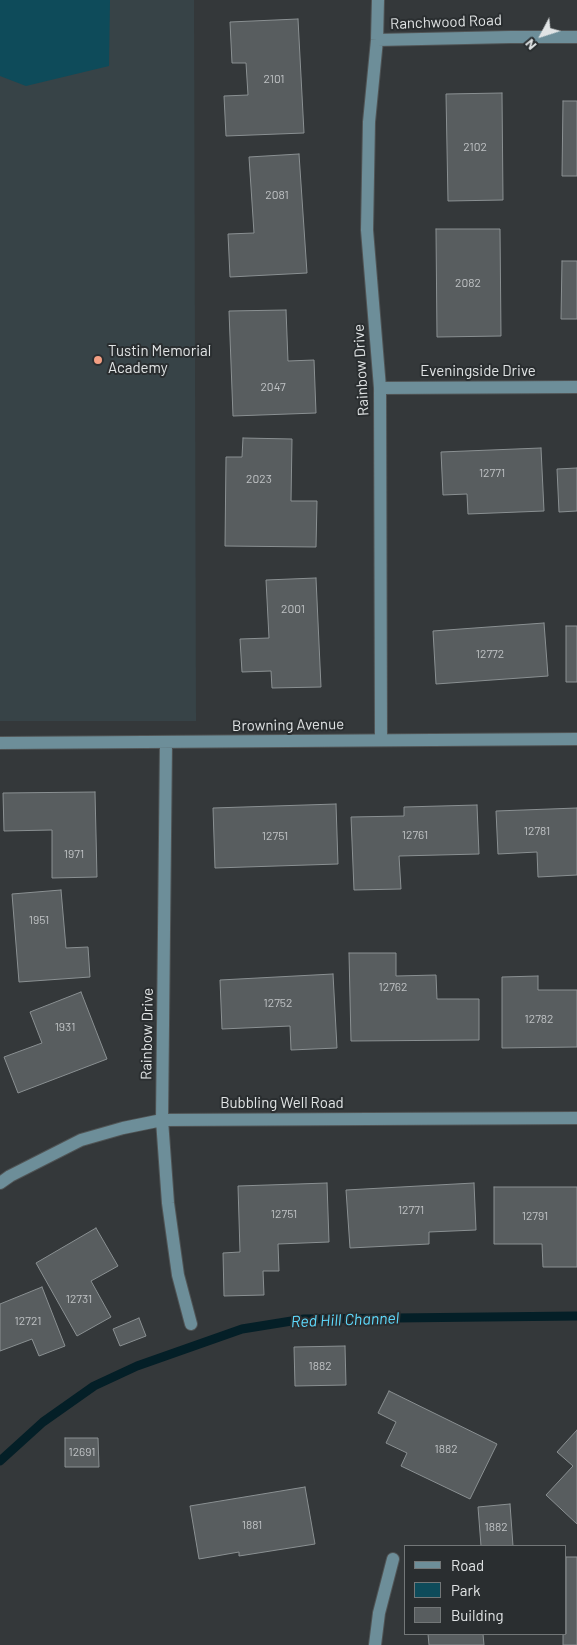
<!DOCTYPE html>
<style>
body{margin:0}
#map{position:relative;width:577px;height:1645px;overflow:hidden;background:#34383a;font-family:Barlow,sans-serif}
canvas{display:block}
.legend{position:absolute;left:404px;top:1545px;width:162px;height:90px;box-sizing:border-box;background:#2a2e30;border:1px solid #737778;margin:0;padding:6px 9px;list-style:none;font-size:15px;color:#e1e4e5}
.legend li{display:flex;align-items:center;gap:10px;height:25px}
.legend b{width:25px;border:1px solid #737778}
.north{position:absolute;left:517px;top:10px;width:50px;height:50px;-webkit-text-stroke:4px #2a2e30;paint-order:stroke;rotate:230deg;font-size:14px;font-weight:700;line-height:20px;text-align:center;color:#e1e4e5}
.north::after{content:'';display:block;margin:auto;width:18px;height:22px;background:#e1e4e5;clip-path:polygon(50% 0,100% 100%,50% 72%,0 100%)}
</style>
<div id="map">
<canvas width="577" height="1645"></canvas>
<ul class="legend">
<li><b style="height:6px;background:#6d8e99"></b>Road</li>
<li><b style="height:14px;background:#0e4b5a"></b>Park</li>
<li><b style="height:14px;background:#585d5f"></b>Building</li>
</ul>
<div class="north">N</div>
</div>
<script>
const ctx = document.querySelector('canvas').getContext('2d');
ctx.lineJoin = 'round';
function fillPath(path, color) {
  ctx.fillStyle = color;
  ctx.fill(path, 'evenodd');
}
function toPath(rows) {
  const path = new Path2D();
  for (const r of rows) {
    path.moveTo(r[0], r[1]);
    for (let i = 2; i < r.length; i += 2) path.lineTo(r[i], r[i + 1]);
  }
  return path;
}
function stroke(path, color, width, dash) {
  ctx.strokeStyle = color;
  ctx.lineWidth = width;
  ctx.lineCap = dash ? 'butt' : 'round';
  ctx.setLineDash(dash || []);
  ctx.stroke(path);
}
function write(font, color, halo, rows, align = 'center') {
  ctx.font = font + ' Barlow,sans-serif';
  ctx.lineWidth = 4;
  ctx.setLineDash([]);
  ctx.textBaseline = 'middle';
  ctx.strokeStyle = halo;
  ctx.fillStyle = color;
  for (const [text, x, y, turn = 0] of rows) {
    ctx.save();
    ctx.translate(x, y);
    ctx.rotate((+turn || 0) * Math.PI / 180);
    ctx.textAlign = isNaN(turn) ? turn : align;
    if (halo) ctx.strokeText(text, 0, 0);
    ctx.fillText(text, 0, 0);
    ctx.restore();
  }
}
fillPath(toPath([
 [0,0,194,0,196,721,0,721]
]), '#374347');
fillPath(toPath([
 [0,0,110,0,109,66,26,86,0,76]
]), '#0e4b5a');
stroke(toPath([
 [0,1461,43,1422,94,1386,137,1366,242,1329,304,1319,577,1316]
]), '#041f27', 9);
const building = toPath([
 [298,19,304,133,226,136,224,96,248,95,246,63,232,63,230,22,298,19],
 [502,93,503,200,448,201,446,94,502,93],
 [563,101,577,101,577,176,562,176,563,101],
 [299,154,307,273,230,277,228,234,254,233,249,157,299,154],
 [436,229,500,229,501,336,437,337,436,229],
 [562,261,577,261,577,319,561,319,562,261],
 [286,310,288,361,314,360,316,413,233,416,229,311,286,310],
 [243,438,292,439,291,501,317,501,316,547,225,546,226,457,242,457,243,438],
 [541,448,544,511,468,514,467,494,443,495,441,452,541,448],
 [577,468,577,511,559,512,557,469,577,468],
 [316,578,321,687,272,688,271,671,242,672,240,639,269,638,266,580,316,578],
 [544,623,548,676,436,684,433,631,544,623],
 [566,626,577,626,577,682,566,682,566,626],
 [95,792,97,877,52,878,52,830,4,831,3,793,95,792],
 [336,804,338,864,215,868,213,808,336,804],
 [477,805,479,854,399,856,401,889,354,890,351,817,404,816,404,807,477,805],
 [577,808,577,875,538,877,537,852,498,854,496,811,577,808],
 [61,890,66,948,88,947,90,977,19,982,12,894,61,890],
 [349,953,396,953,396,976,436,975,437,999,479,999,479,1040,351,1041,349,953],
 [333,974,337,1048,291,1050,290,1026,222,1029,220,980,333,974],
 [538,976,538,990,577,990,577,1047,502,1048,502,977,538,976],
 [81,992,107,1059,18,1093,4,1057,42,1043,30,1012,81,992],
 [327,1183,329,1242,278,1244,279,1271,263,1271,264,1295,224,1296,223,1253,240,1252,238,1186,327,1183],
 [474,1183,476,1230,429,1232,429,1244,350,1248,346,1190,474,1183],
 [494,1187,577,1187,577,1267,543,1267,542,1244,494,1244,494,1187],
 [96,1228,118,1266,91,1281,111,1317,77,1336,36,1263,96,1228],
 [42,1287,65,1346,39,1356,32,1339,0,1351,0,1304,42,1287],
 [139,1318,146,1336,120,1346,113,1329,139,1318],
 [345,1346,346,1385,295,1386,294,1347,345,1346],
 [389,1391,497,1444,470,1499,401,1466,407,1453,386,1443,396,1422,378,1413,389,1391],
 [577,1430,577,1524,546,1495,573,1466,557,1452,577,1430],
 [65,1438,98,1438,99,1467,65,1467,65,1438],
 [305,1487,315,1544,239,1556,239,1552,199,1559,190,1506,305,1487],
 [510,1504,513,1546,481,1546,478,1507,510,1504],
 [566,1557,577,1557,577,1645,563,1645,563,1634,566,1634,566,1557],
 [428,1634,483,1634,484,1645,429,1645,428,1634]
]);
fillPath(building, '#585d5f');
stroke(building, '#8a9092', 1);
const minor = toPath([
 [378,0,377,40,369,122,367,230,380,388,381,740],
 [377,40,510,37,577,37],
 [380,388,577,387],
 [166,742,162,1120,168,1203,178,1275,191,1324],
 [0,743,577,739],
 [0,1183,10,1176,81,1140,123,1128,162,1120,577,1118],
 [375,1645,379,1613,393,1559]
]);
stroke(minor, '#505455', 14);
stroke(minor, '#6d8e99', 12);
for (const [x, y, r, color] of [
 [98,360,5,"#f39f83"]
]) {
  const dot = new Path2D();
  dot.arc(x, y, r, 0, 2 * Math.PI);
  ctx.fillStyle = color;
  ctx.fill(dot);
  stroke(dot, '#2a2e30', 2);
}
write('12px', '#bfc2c4', null, [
 ["2101",274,79],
 ["2102",475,147],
 ["2081",277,195],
 ["2082",468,283],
 ["2047",273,387],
 ["12771",492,473],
 ["2023",259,479],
 ["2001",293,609],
 ["12772",490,654],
 ["12781",537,831],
 ["12761",415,835],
 ["12751",275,836],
 ["1971",74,854],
 ["1951",39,920],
 ["12762",393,987],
 ["12752",278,1003],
 ["12782",539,1019],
 ["1931",65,1027],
 ["12771",411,1210],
 ["12751",284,1214],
 ["12791",535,1216],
 ["12731",79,1299],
 ["12721",28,1321],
 ["1882",320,1366],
 ["1882",446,1449],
 ["12691",82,1452],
 ["1881",252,1525],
 ["1882",496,1527]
]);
write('15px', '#e1e4e5', '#2a2e30', [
 ["Ranchwood Road",446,22,-2],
 ["Rainbow Drive",361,370,-93],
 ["Eveningside Drive",478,371],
 ["Browning Avenue",288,725,-1],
 ["Rainbow Drive",147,1034,-89],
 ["Bubbling Well Road",282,1103]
]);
write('15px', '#e1e4e5', '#2a2e30', [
 ["Tustin Memorial",108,351],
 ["Academy",108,368]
], 'left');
write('italic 16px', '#5fdbfe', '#2a2e30', [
 ["Red Hill Channel",345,1320,-2]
]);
</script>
